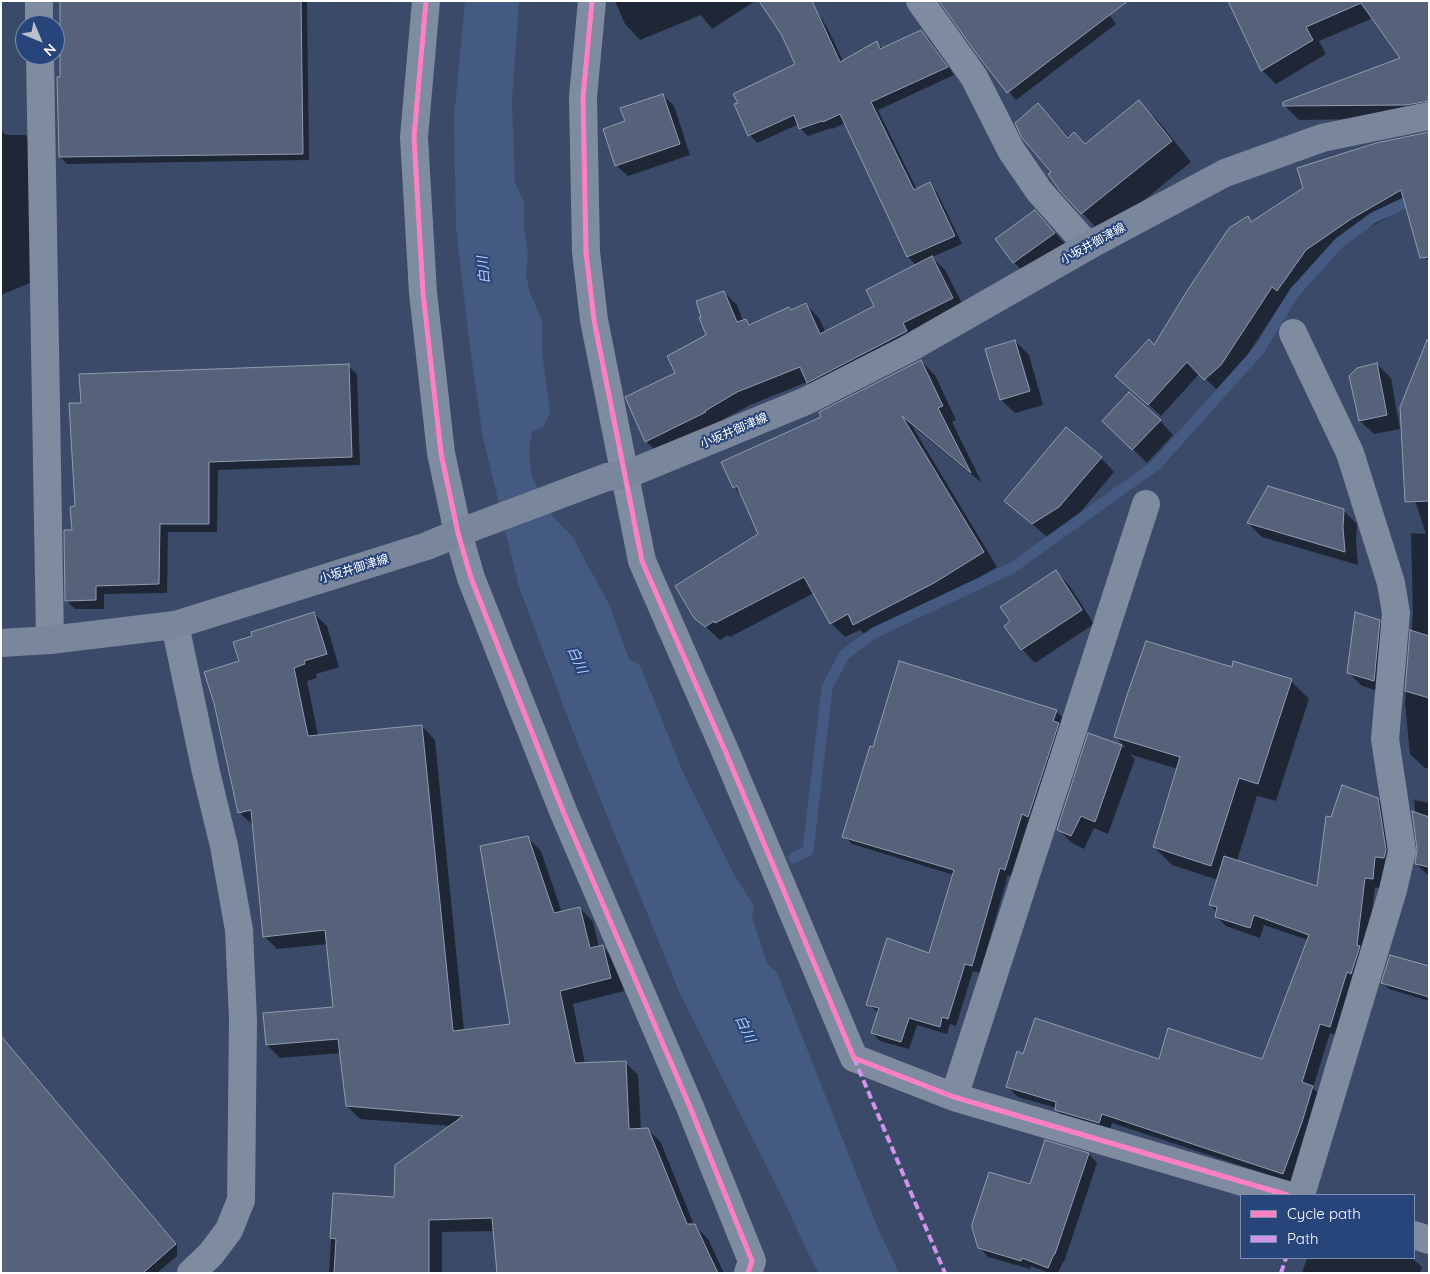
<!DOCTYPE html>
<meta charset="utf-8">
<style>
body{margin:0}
#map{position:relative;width:1430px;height:1274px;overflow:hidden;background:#3a4a68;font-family:Quicksand,sans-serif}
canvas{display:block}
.frame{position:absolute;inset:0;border:2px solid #fff;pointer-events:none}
.legend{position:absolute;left:1240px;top:1194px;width:175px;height:65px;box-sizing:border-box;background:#27447b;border:1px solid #7d8fb0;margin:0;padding:6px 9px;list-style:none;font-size:15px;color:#fff}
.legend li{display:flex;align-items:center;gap:10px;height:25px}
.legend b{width:25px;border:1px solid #7d8fb0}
.north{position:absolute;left:15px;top:15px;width:50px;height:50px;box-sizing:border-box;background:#27447b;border:1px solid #7d8fb0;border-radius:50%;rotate:135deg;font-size:14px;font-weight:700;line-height:20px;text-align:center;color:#fff}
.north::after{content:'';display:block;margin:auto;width:18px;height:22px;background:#bac0ca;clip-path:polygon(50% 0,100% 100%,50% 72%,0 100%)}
</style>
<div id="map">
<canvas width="1430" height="1274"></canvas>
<div class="frame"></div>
<ul class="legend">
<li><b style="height:6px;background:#ff80c0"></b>Cycle path</li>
<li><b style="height:6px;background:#d193ec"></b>Path</li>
</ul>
<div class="north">N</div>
</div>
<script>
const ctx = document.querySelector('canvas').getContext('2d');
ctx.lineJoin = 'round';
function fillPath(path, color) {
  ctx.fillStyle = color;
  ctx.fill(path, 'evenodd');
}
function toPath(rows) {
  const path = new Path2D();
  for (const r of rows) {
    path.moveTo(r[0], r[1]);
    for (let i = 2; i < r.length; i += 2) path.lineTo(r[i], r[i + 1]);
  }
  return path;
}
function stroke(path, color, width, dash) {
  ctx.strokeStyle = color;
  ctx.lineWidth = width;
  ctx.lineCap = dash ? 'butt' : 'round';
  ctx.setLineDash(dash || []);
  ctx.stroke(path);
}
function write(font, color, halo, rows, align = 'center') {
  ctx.font = font + ' Quicksand,"Noto Sans JP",sans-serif';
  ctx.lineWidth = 4;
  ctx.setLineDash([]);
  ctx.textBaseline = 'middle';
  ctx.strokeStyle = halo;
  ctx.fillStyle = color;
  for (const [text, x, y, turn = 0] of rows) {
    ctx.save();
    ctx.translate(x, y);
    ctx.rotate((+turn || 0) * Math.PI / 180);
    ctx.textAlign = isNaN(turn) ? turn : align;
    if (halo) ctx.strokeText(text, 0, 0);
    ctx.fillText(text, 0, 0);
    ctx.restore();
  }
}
fillPath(toPath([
 [465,1,519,1,512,100,515,182,524,203,524,229,528,253,526,275,530,293,542,320,542,351,550,413,543,427,532,432,529,450,532,477,553,517,572,536,609,604,629,659,640,665,683,772,735,876,754,906,752,917,767,963,777,973,877,1226,899,1273,819,1273,809,1255,783,1199,681,996,575,737,518,584,482,433,469,339,456,228,454,118]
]), '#455a81');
fillPath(toPath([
 [60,1,307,1,309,160,67,164,60,157],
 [615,1,755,1,712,29,701,15,640,40,625,24],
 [810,1,827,27,843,61,877,43,883,49,921,32,929,39,954,75,878,110,917,190,929,184,937,192,962,244,932,257,945,270,966,311,821,395,807,382,750,405,659,454,646,441,677,374,707,335,724,292,737,305,743,321,746,320,751,325,806,305,819,318,826,333,875,306,916,265,908,257,845,123,832,129,831,128,808,136,800,128,799,124,757,143,750,135,735,105,797,65],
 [1100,1,1116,24,1016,100,977,53],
 [1230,1,1429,1,1429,117,1421,118,1299,120,1285,106,1402,59,1373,18,1319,41,1326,54,1276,84,1262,70],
 [663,95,674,106,690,155,628,176,616,165,627,122],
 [1139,102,1159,122,1191,162,1102,234,1061,190,1053,172,1038,104,1070,138,1085,145],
 [1,130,6,135,25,135,35,144,37,280,1,295],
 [1429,133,1429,261,1419,251,1407,206,1364,231,1318,262,1290,302,1284,299,1233,377,1218,391,1200,373,1161,416,1130,388,1155,347,1248,218,1253,223],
 [1035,211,1068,247,1027,276,1014,262],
 [1015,341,1029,355,1043,405,1015,413,1001,400],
 [921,361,935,375,956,420,952,422,982,483,912,426,997,567,948,596,868,638,860,630,845,637,831,623,814,593,730,637,728,635,720,640,693,615,760,534,742,496,734,487,823,418],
 [1377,364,1391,378,1400,429,1374,434,1360,421],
 [348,366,357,374,360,465,218,470,217,532,168,532,167,593,104,594,104,609,75,609,66,600,76,507,82,404],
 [1429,389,1429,769,1425,768,1410,754,1405,703,1413,614,1411,533,1426,534,1404,467],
 [1104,421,1160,421,1173,435,1147,463],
 [1101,458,1114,472,1073,521,1047,537,1006,501],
 [1343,510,1357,524,1356,542,1358,565,1262,537,1248,523],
 [1056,572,1069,585,1094,624,1035,663,1022,649,1011,621],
 [313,613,327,626,339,667,316,674,317,678,307,681,318,736,422,726,435,740,464,1031,512,1025,528,838,541,851,562,913,580,908,593,922,599,947,602,946,615,960,624,991,573,1004,585,1064,625,1062,638,1075,641,1130,648,1129,661,1143,694,1225,708,1239,724,1273,498,1273,495,1231,442,1232,442,1273,329,1273,334,1194,395,1199,451,1126,360,1119,347,1106,341,1053,280,1058,267,1045,335,1008,328,944,277,949,264,936,253,825,239,812,241,662],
 [1379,621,1393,635,1388,694,1362,686,1348,672],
 [1232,668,1291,681,1309,699,1276,801,1257,796,1237,861,1318,887,1332,818,1378,799,1388,810,1396,861,1382,889,1375,887,1367,955,1340,1036,1330,1033,1313,1088,1322,1097,1293,1183,1112,1123,1109,1133,1067,1120,1056,1110,1057,1108,1018,1097,1008,1087,1024,1055,1159,1061,1263,1060,1308,940,1264,925,1260,938,1226,926,1216,916,1217,912,1210,905,1218,880,1172,865,1154,847,1178,769,1129,754,1135,759,1108,834,1094,828,1084,849,1072,843,1058,829,1089,735,1126,748,1116,737],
 [1056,711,1064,719,1012,877,1008,875,980,973,973,971,956,1026,950,1024,947,1034,917,1025,909,1049,880,1041,872,1033,879,1013,868,1004,929,955,954,875,852,844,844,836],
 [1414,800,1429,803,1429,876,1416,864,1419,849],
 [1429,968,1429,1001,1389,989,1383,983],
 [1,1037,177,1245,177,1256,157,1273,1,1273],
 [1046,1142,1089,1154,1097,1163,1064,1262,1063,1262,1058,1273,1049,1273,1031,1266,1030,1269,988,1257,980,1248,1030,1186],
 [1307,1258,1412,1258,1422,1267,1420,1273,1302,1273]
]), '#0007');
stroke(toPath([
 [794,858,808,851,827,688,844,655,874,633,1012,568,1156,465,1260,349,1294,293,1339,243,1373,218,1417,197]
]), '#455a81', 11);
const building = toPath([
 [60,1,301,1,303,154,59,157,57,77,60,77,60,1],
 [759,1,812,1,840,62,877,41,880,49,921,30,948,67,871,102,914,190,930,182,955,236,907,257,840,114,823,122,822,121,799,129,794,115,748,136,734,104,738,103,733,94,795,64,781,34,759,1],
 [939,1,1128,1,1007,93,976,53,939,1],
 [1228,1,1429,1,1429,101,1406,105,1283,106,1283,102,1400,58,1361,3,1306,27,1313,40,1261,71,1228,1],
 [663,94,680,144,615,166,603,129,625,121,620,108,663,94],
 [1139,100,1172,141,1081,214,1060,191,1048,174,1051,172,1022,138,1015,123,1038,103,1068,138,1074,132,1085,144,1139,100],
 [1429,132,1429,257,1420,258,1401,190,1351,219,1306,250,1277,291,1272,287,1221,365,1204,380,1187,362,1148,405,1115,376,1149,339,1154,345,1187,291,1229,228,1248,216,1251,222,1303,188,1297,168,1376,143,1429,132],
 [1035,210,1055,233,1013,263,995,239,1035,210],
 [932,256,953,298,903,323,907,331,807,383,800,367,737,392,705,411,706,412,645,442,625,397,675,373,667,356,706,335,699,317,701,317,696,301,724,291,737,322,746,319,749,325,789,307,791,310,806,303,820,334,874,306,866,290,932,256],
 [1015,340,1030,391,1000,400,985,349,1015,340],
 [1427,340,1429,340,1429,501,1405,502,1400,407,1427,340],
 [921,360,943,406,938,408,971,473,902,416,984,552,934,583,853,625,848,614,830,624,804,577,715,623,714,621,705,627,694,618,675,586,758,534,737,486,733,488,721,462,821,417,819,412,921,360],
 [1377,363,1387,415,1359,421,1349,376,1357,368,1377,363],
 [349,364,352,457,209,462,209,524,160,524,159,584,96,586,96,600,65,601,64,530,72,530,70,507,75,506,69,403,81,403,79,374,349,364],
 [1129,392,1161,420,1132,450,1102,421,1129,392],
 [1066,427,1102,457,1059,507,1032,524,1004,501,1066,427],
 [1268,486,1344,509,1343,527,1345,552,1247,523,1268,486],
 [1056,570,1082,610,1021,650,1004,626,1010,621,1000,607,1056,570],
 [314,612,327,654,304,661,305,664,294,668,308,736,422,725,453,1031,510,1024,480,846,528,836,554,913,580,907,590,948,603,945,611,978,560,991,575,1063,626,1061,629,1129,648,1128,687,1224,695,1224,718,1273,497,1273,492,1218,429,1220,429,1273,334,1273,336,1239,330,1238,333,1193,394,1197,395,1165,463,1116,346,1106,338,1039,266,1045,263,1013,333,1007,325,930,263,937,251,810,238,813,214,703,204,672,239,661,233,642,252,636,251,632,314,612],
 [1355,612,1380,620,1374,681,1347,673,1355,612],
 [1410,630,1429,636,1429,698,1405,691,1410,630],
 [1146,641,1232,667,1233,661,1292,679,1258,784,1239,778,1211,866,1153,847,1180,757,1114,737,1128,692,1146,641],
 [899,661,1057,710,1053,721,1059,723,1028,817,1022,814,1005,870,1000,868,972,966,965,964,948,1019,942,1017,940,1027,909,1018,901,1042,871,1033,879,1008,866,1005,887,938,929,953,954,870,842,837,870,746,873,747,899,661],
 [1088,733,1122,745,1095,822,1081,816,1071,836,1057,830,1088,733],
 [1342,785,1378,798,1386,850,1384,858,1375,857,1373,879,1365,878,1357,945,1360,946,1351,974,1347,972,1330,1027,1320,1024,1302,1082,1313,1086,1302,1122,1283,1174,1102,1114,1099,1123,1055,1110,1056,1102,1006,1087,1017,1051,1023,1054,1035,1018,1159,1059,1168,1028,1262,1059,1309,935,1254,915,1250,928,1215,917,1217,907,1209,905,1224,856,1317,886,1326,816,1331,817,1342,785],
 [1412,811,1429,817,1429,867,1415,864,1417,849,1412,811],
 [1390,955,1429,966,1429,997,1381,983,1390,955],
 [1,1036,176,1244,143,1273,1,1273,1,1036],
 [1045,1140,1089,1153,1055,1254,1054,1254,1048,1268,1022,1258,1021,1261,978,1248,972,1228,972,1224,989,1172,1030,1184,1045,1140]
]);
fillPath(building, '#55627a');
stroke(building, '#929cae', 1);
stroke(toPath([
 [39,1,39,25],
 [426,1,414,137,423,293,441,453,458,533,471,578,563,811,690,1107,752,1261,748,1273],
 [592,1,583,97,586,252,594,320,642,561,726,753,854,1058,954,1097,1287,1195],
 [920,1,974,77,1011,150,1039,191,1088,246],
 [40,55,50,640],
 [1293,333,1350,453,1391,583,1396,613,1385,739,1402,851,1393,890,1301,1195],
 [175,625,206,772,224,846,239,930,243,1020,241,1200,229,1230,211,1254,191,1273],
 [954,1097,1146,504],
 [1414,1235,1429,1240]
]), '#7f8b9f', 28);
stroke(toPath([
 [1,643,50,640,175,625,427,546,458,533,607,477,626,475,806,401,908,349,1088,246,1225,173,1322,138,1429,116]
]), '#7a869b', 28);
stroke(toPath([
 [854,1058,945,1273],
 [1281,1273,1286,1258]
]), '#d193ec', 4, [8, 4]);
stroke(toPath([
 [426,1,414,137,423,293,441,453,458,533,471,578,563,811,690,1107,752,1261,748,1273],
 [592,1,583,97,586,252,594,320,642,561,726,753,854,1058,954,1097,1287,1195]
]), '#ff80c0', 5);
write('12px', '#fff', '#27447b', [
 ["小坂井御津線",1093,244,-29],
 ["小坂井御津線",734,431,-23],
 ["小坂井御津線",354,569,-17]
]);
write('italic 14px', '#b6caec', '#27447b', [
 ["白川",484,270,-95],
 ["白川",577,660,66],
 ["白川",745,1029,65]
]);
</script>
